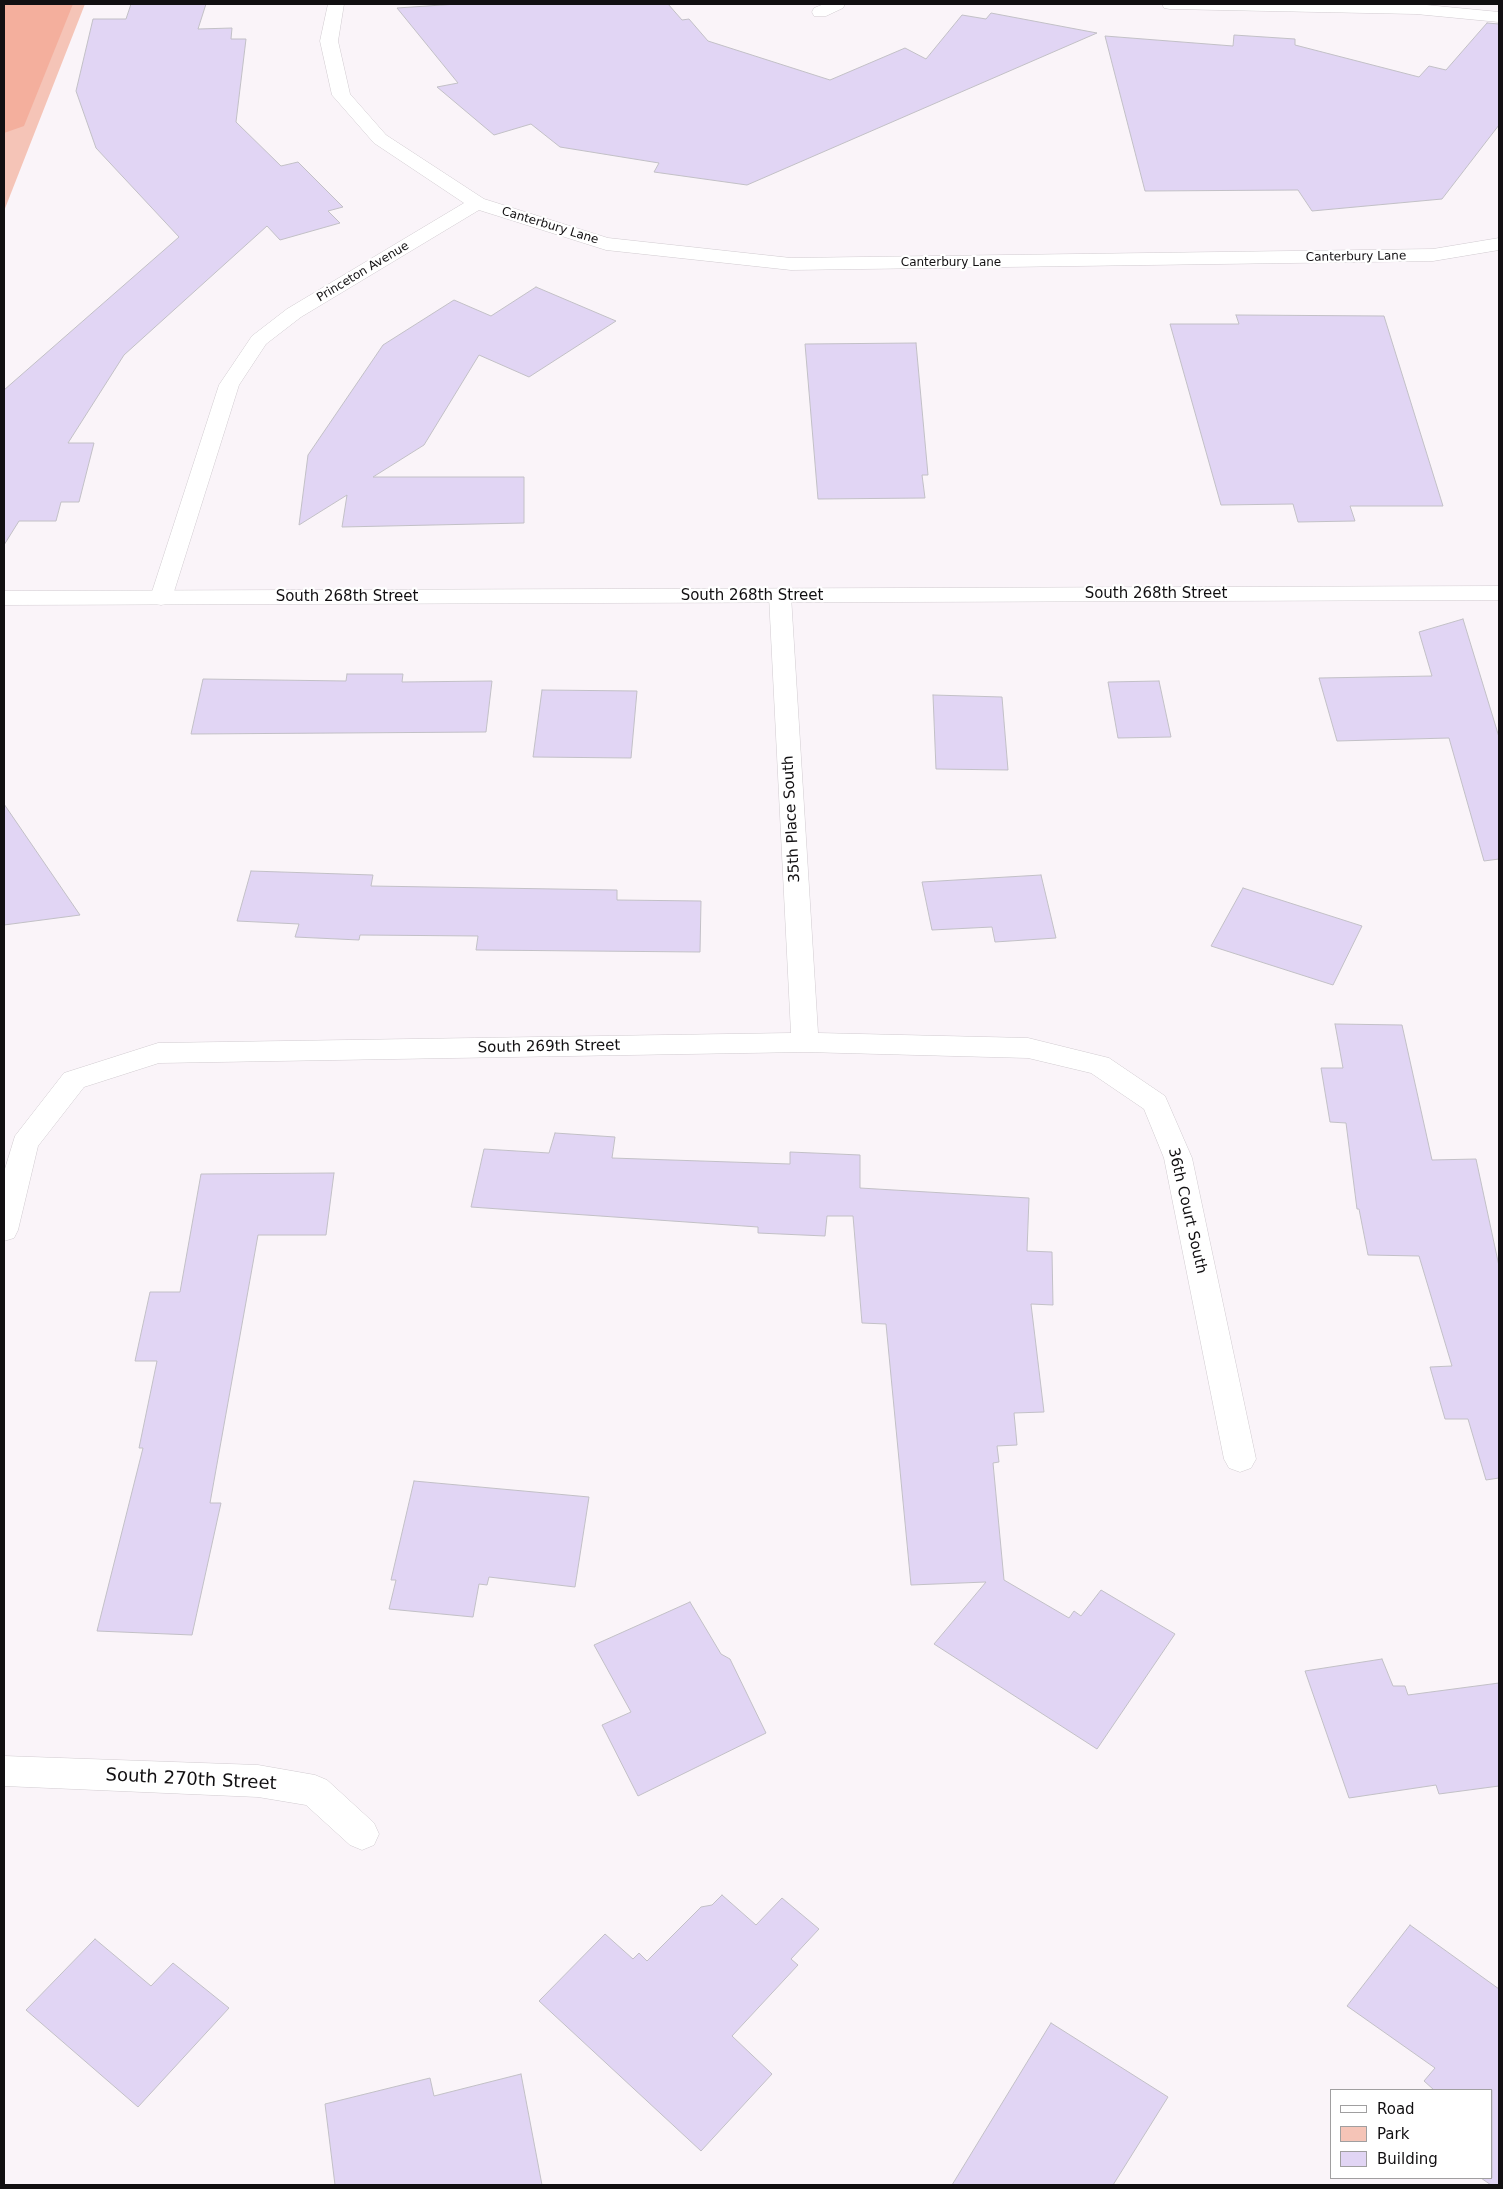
<!DOCTYPE html>
<style>
body{margin:0}
#map{position:relative;width:1503px;height:2189px;overflow:hidden;background:#faf4f9;font-family:"DejaVu Sans",sans-serif}
canvas{display:block}
.frame{position:absolute;inset:0;border:5px solid #110f11;pointer-events:none}
.legend{position:absolute;left:1330px;top:2089px;width:162px;height:90px;box-sizing:border-box;background:#fff;border:1px solid #a09fa0;margin:0;padding:6px 9px;list-style:none;font-size:15px;color:#110f11}
.legend li{display:flex;align-items:center;gap:10px;height:25px}
.legend b{width:25px;border:1px solid #a09fa0}
</style>
<div id="map">
<canvas width="1503" height="2189"></canvas>
<div class="frame"></div>
<ul class="legend">
<li><b style="height:6px;background:#fff"></b>Road</li>
<li><b style="height:14px;background:#f5c4b7"></b>Park</li>
<li><b style="height:14px;background:#e1d5f4"></b>Building</li>
</ul>
</div>
<script>
const ctx = document.querySelector('canvas').getContext('2d');
ctx.lineJoin = 'round';
function fillPath(path, color) {
  ctx.fillStyle = color;
  ctx.fill(path, 'evenodd');
}
function toPath(rows) {
  const path = new Path2D();
  for (const r of rows) {
    path.moveTo(r[0], r[1]);
    for (let i = 2; i < r.length; i += 2) path.lineTo(r[i], r[i + 1]);
  }
  return path;
}
function stroke(path, color, width, dash) {
  ctx.strokeStyle = color;
  ctx.lineWidth = width;
  ctx.lineCap = dash ? 'butt' : 'round';
  ctx.setLineDash(dash || []);
  ctx.stroke(path);
}
function write(font, color, halo, rows, align = 'center') {
  ctx.font = font + ' "DejaVu Sans",sans-serif';
  ctx.lineWidth = 4.5;
  ctx.setLineDash([]);
  ctx.textBaseline = 'middle';
  ctx.strokeStyle = halo;
  ctx.fillStyle = color;
  for (const [text, x, y, turn = 0] of rows) {
    ctx.save();
    ctx.translate(x, y);
    ctx.rotate((+turn || 0) * Math.PI / 180);
    ctx.textAlign = isNaN(turn) ? turn : align;
    if (halo) ctx.strokeText(text, 0, 0);
    ctx.fillText(text, 0, 0);
    ctx.restore();
  }
}
fillPath(toPath([
 [4,4,85,4,4,211]
]), '#f5c4b7');
fillPath(toPath([
 [4,4,73,4,24,126,4,133]
]), '#f4af9d');
const building = toPath([
 [131,4,206,4,198,29,232,28,231,39,246,39,236,122,281,166,298,162,343,207,328,211,340,223,280,240,267,226,124,355,68,443,94,443,79,502,61,502,56,521,19,521,4,545,4,390,179,237,96,148,76,91,93,19,126,19,131,4],
 [457,4,668,4,682,20,689,19,708,41,830,80,905,48,926,59,962,15,986,19,991,13,1097,33,747,185,654,172,659,163,560,147,531,124,494,135,437,87,458,83,397,8,457,4],
 [1487,23,1499,24,1499,125,1442,199,1312,211,1298,190,1145,191,1105,36,1233,46,1234,35,1295,39,1295,45,1419,77,1429,66,1446,70,1487,23],
 [536,287,616,321,529,377,479,355,424,445,373,477,524,477,524,523,342,527,347,495,299,525,308,455,383,345,454,300,491,316,536,287],
 [1236,315,1384,316,1443,506,1350,506,1355,521,1298,522,1293,504,1221,505,1170,324,1239,324,1236,315],
 [916,343,928,475,922,475,925,498,818,499,805,344,916,343],
 [1463,619,1499,737,1499,859,1484,861,1449,738,1337,741,1319,678,1432,676,1419,632,1463,619],
 [347,674,403,674,402,682,492,681,486,732,191,734,203,679,346,681,347,674],
 [1159,681,1171,737,1118,738,1108,682,1159,681],
 [542,690,637,691,631,758,533,757,542,690],
 [933,695,1002,697,1008,770,936,769,933,695],
 [4,804,80,915,4,925,4,804],
 [251,871,373,875,371,886,617,890,617,900,701,901,700,952,476,950,478,936,360,935,359,940,295,937,299,924,237,921,251,871],
 [1041,875,1056,938,995,942,992,927,932,930,922,882,1041,875],
 [1243,888,1362,926,1333,985,1211,946,1243,888],
 [1335,1024,1402,1025,1432,1160,1476,1159,1499,1266,1499,1478,1486,1480,1468,1419,1445,1419,1430,1367,1452,1366,1419,1256,1368,1255,1359,1209,1357,1209,1346,1123,1330,1122,1321,1068,1343,1068,1335,1024],
 [555,1133,615,1137,612,1158,790,1164,790,1152,860,1155,860,1188,1029,1198,1027,1251,1052,1252,1053,1305,1031,1304,1044,1412,1014,1413,1017,1445,997,1446,999,1462,993,1463,1004,1580,1069,1618,1074,1611,1081,1616,1101,1590,1175,1634,1097,1749,934,1644,986,1582,911,1585,886,1324,862,1323,853,1216,827,1216,825,1236,758,1233,758,1227,471,1207,484,1149,549,1153,555,1133],
 [334,1173,326,1235,258,1235,210,1503,221,1503,192,1635,97,1631,143,1448,139,1448,157,1361,135,1361,150,1292,180,1292,201,1174,334,1173],
 [414,1481,589,1497,575,1587,489,1577,487,1585,479,1584,473,1617,389,1609,396,1580,391,1580,414,1481],
 [690,1602,721,1654,730,1659,766,1733,638,1796,602,1725,631,1712,594,1645,690,1602],
 [1382,1659,1393,1686,1405,1686,1408,1695,1499,1683,1499,1786,1439,1794,1436,1785,1349,1798,1305,1671,1382,1659],
 [722,1895,756,1925,782,1898,819,1929,791,1959,798,1965,732,2036,772,2074,701,2151,539,2001,605,1934,633,1959,639,1953,647,1961,701,1907,712,1905,722,1895],
 [1410,1925,1499,1989,1499,2185,1491,2185,1481,2178,1492,2178,1492,2090,1434,2090,1424,2081,1435,2068,1347,2006,1410,1925],
 [95,1939,151,1986,173,1963,229,2008,138,2107,26,2010,95,1939],
 [1051,2023,1168,2097,1113,2185,952,2185,1051,2023],
 [521,2074,542,2185,335,2185,325,2104,430,2078,434,2096,521,2074]
]);
fillPath(building, '#e1d5f4');
stroke(building, '#c2c0c6', 1);
const street = toPath([
 [328,4,344,4,338,41,350,94,386,135,484,199,608,238,791,258,1433,249,1499,238,1499,250,1433,261,791,270,606,250,479,210,301,317,266,344,239,385,172,598,169,603,161,605,153,603,150,598,219,385,252,336,287,309,464,203,374,143,332,95,320,41,328,4],
 [824,4,845,4,843,8,826,16,814,16,812,12,814,8,824,4],
 [1162,4,1416,4,1499,12,1499,22,1416,14,1170,9,1164,8,1162,4],
 [780,589,788,591,791,596,818,1033,1028,1038,1109,1058,1165,1096,1192,1158,1256,1459,1251,1468,1240,1472,1229,1468,1224,1459,1164,1158,1144,1109,1091,1073,1028,1058,805,1052,159,1063,84,1087,38,1146,18,1230,14,1238,4,1241,4,1172,15,1136,64,1073,158,1043,791,1033,769,596,772,591,780,589],
 [4,1756,258,1765,315,1775,327,1780,374,1823,379,1834,374,1845,362,1850,350,1845,306,1805,258,1797,4,1786,4,1756]
]);
const secondary = toPath([
 [1499,586,1499,600,4,605,4,591,1499,586]
]);
stroke(street, '#d1cbd0', 1);
stroke(secondary, '#d1cbd0', 1);
fillPath(street, '#fff');
fillPath(secondary, '#fff');
write('12px', '#110f11', '#fff', [
 ["Canterbury Lane",550,226,17],
 ["Canterbury Lane",1356,257,-1],
 ["Canterbury Lane",951,263],
 ["Princeton Avenue",363,272,-31]
]);
write('15px', '#110f11', '#fff', [
 ["South 268th Street",1156,594],
 ["South 268th Street",752,596],
 ["South 268th Street",347,597],
 ["35th Place South",792,819,-93],
 ["South 269th Street",549,1047,-1],
 ["36th Court South",1187,1211,77]
]);
write('18px', '#110f11', '#fff', [
 ["South 270th Street",191,1780,3]
]);
</script>
